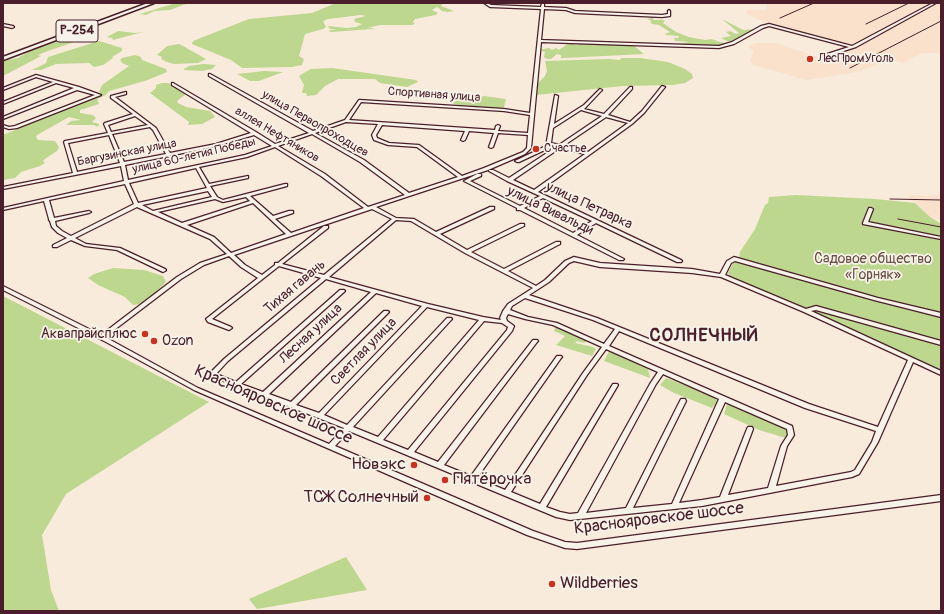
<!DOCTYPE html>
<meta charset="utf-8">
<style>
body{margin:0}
#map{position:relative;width:944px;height:614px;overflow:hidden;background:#f8ebdb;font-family:Pangolin,sans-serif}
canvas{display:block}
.frame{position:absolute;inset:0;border:4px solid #4a1f2b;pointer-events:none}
</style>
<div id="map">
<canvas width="944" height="614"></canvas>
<div class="frame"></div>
</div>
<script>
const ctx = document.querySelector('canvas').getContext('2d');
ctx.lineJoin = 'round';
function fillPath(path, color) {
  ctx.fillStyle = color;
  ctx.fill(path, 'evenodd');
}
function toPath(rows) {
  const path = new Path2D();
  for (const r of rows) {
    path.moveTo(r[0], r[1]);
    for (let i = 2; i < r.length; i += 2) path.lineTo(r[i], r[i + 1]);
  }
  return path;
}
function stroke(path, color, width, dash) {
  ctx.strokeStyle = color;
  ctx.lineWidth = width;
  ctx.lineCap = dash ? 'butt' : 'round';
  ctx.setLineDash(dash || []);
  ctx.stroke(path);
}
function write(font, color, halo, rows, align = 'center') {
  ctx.font = font + ' Pangolin,sans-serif';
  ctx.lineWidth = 3.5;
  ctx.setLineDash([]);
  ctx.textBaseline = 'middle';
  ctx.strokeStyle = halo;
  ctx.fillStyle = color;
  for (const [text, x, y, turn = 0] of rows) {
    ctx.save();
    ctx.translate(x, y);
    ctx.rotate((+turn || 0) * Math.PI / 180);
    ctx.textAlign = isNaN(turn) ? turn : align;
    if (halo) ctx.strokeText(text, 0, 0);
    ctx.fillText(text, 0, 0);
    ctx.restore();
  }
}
fillPath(toPath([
 [766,3,941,3,941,53,922,53,903,63,891,60,858,72,806,80,753,65,750,60,754,51,748,47,755,43,776,43,818,57,847,45,765,22,747,14,746,10,767,10],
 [941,194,941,220,929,216,907,195,927,196]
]), '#f9e1cc');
fillPath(toPath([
 [176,3,186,4,170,10,154,11,146,15,140,14],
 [336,3,443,3,441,6,454,11,448,12,442,11,437,7,432,10,438,13,436,15,415,19,413,22,415,24,412,25,380,25,367,28,375,28,372,29,331,32,328,31,336,29,330,29,328,26,347,28,356,27,362,24,355,22,354,19,366,16,361,15,328,19,323,21,326,27,323,29,305,34,299,56,304,59,302,65,292,67,242,68,231,60,192,44,193,41,249,19,312,13],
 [641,16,654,16,653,20,663,20,665,21,663,23,676,32,689,37,705,40,711,39,727,44,715,46,673,45,689,42,675,41,674,38,678,38,679,36,666,35,665,34,670,32,659,25,652,24,650,22,652,21,647,19,652,18],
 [722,19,743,30,754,29,734,41,727,41,721,38,731,36,726,32,730,31,736,34,739,33],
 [118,31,135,33,143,32,113,40,112,38,107,37],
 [86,33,89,37,45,52,38,55,41,56,3,76,3,61,18,58,30,51,71,36],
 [99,41,122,48,122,51,112,57,113,58,103,65,94,67,89,63,56,64,41,70,32,70,46,63,48,57],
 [569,43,577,45,581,43,634,46,644,54,564,58,561,58,561,55,557,54,551,59,547,59,544,57,545,52,539,50,549,48,552,50,556,48,559,50],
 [179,44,183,46,206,59,198,63,174,64,167,62,161,59,162,57,157,55,167,46],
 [135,55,141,57,142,60,166,69,167,72,145,81,109,91,106,95,97,99,99,104,80,110,80,113,93,115,96,118,92,122,99,124,98,127,94,125,66,125,71,121,81,120,69,117,37,135,36,137,38,140,55,141,59,147,57,151,45,159,43,161,45,163,40,166,21,172,15,178,3,180,3,135,99,96,102,94,99,92,102,85,129,66,122,63,120,60,122,58],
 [621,58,640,58,668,62,685,69,692,74,693,78,685,83,673,85,623,86,536,95,537,84,545,76,547,71,545,61,609,59,620,60],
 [203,64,216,65,212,69,202,71,184,70,184,69,189,66],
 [332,68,416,80,418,82,407,87,380,83,375,79,338,79,325,86,316,95,307,96,306,93,302,93,304,85,299,76,302,74,311,69],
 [264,71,283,72,259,81,250,81,237,74],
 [162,83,168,83,186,94,177,101,178,103,186,107,210,111,215,117,202,124,188,125,189,122,150,93,156,88,156,85],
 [484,96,506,99,504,107,499,109,453,104,458,97,469,100],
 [796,195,875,199,915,203,929,216,941,224,941,370,730,277,728,273,733,263,739,259,740,252,755,229,765,205,768,203,769,197],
 [113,268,144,270,163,276,166,282,154,294,140,304,133,305,125,297,98,285,88,278,94,274],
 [3,296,209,402,66,494,42,535,51,590,59,611,3,611],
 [556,327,588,341,584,343,577,341,575,343,593,347,596,349,592,356,556,345,565,336,554,331],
 [609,351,648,369,650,378,604,361],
 [666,378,711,395,715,398,717,402,712,408,674,393,660,385],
 [727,404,783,426,789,432,786,438,759,430,724,414],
 [346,557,367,590,257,609,249,599]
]), '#bdd78e');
const minor = toPath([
 [484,3,487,3,491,5,541,7,542,3,544,3,544,7,566,8,575,11,662,15,668,14,668,11,669,10,670,11,670,16,662,17,575,13,566,10,544,9,541,40,719,46,732,42,761,26,769,24,852,46,933,3,936,3,856,47,825,57,824,57,824,55,849,47,769,26,763,28,734,44,719,48,541,42,531,148,525,154,488,170,376,207,396,218,414,219,436,232,490,207,494,207,494,209,440,234,467,250,520,224,524,224,524,226,471,252,504,269,556,242,560,242,560,244,508,271,536,286,545,280,565,261,574,257,600,263,692,269,720,274,727,261,734,257,878,298,941,313,941,317,874,300,735,261,731,263,725,275,806,309,816,306,941,341,941,345,816,310,811,311,941,371,941,375,913,362,878,442,859,474,852,477,702,506,570,520,556,517,349,431,335,446,533,531,565,542,577,543,941,495,941,501,577,549,565,548,527,535,194,390,106,342,3,290,3,286,101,335,177,277,200,263,227,254,210,239,137,207,75,238,86,244,120,248,165,269,166,270,165,271,163,272,117,250,85,246,71,240,57,247,53,247,53,245,67,238,58,233,52,227,50,221,49,220,49,219,44,201,3,210,3,208,124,181,121,166,3,189,3,187,73,173,64,142,65,141,108,133,104,124,105,123,133,114,111,98,111,96,126,92,126,94,115,97,156,128,170,153,216,144,251,133,172,85,172,83,173,83,256,132,275,144,309,133,209,76,209,74,210,74,313,131,345,120,359,100,360,100,504,109,530,113,541,9,490,7,484,3],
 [361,102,504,111,530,115,528,133,498,131,500,126,498,125,496,126,495,130,349,120,361,102],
 [135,116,148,125,111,132,108,125,135,116],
 [346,122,378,124,372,135,374,140,388,145,417,147,458,177,409,193,364,160,315,133,346,122],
 [382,125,465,131,461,140,463,141,465,140,469,131,494,133,489,147,491,148,493,147,498,133,528,135,527,148,523,152,484,168,462,176,419,145,389,143,377,138,376,135,382,125],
 [150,127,153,130,166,154,124,162,112,134,150,127],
 [312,134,360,162,405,195,368,207,325,174,278,146,312,134],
 [109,135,120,163,77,172,68,143,109,135],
 [254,135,272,146,245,155,128,180,125,165,217,146,254,135],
 [275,147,321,176,364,208,291,233,275,219,293,213,293,211,289,211,273,216,250,196,287,186,287,184,285,184,223,200,217,197,210,186,248,178,248,176,209,184,199,167,247,157,275,147],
 [196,168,207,188,138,203,129,183,196,168],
 [125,184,134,204,71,236,62,231,56,226,55,221,89,213,91,212,89,211,54,218,49,200,125,184],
 [208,191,212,197,153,211,142,205,208,191],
 [246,197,250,201,182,223,158,212,215,199,223,202,246,197],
 [253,203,286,234,231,253,214,237,187,225,253,203],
 [372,209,392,219,324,275,282,264,328,228,328,226,324,226,278,263,275,263,275,265,262,275,245,265,234,255,372,209],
 [396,220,411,221,465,253,533,288,508,304,503,311,500,318,501,320,483,317,428,304,329,277,396,220],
 [229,256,241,267,258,278,206,319,208,322,229,330,232,328,231,327,212,319,279,266,321,278,224,359,212,371,210,375,211,376,344,428,329,444,198,388,105,337,181,279,204,265,229,256],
 [574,261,600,267,692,273,721,277,804,312,908,360,878,427,809,404,597,318,529,295,549,282,569,263,574,261],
 [326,279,371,292,263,392,241,384,344,292,345,291,344,290,340,290,236,382,216,374,228,361,326,279],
 [376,293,422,306,319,413,296,405,389,312,388,311,384,311,291,402,269,394,376,293],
 [525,298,593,320,615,329,604,344,557,323,528,317,510,310,512,306,525,298],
 [427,307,479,320,378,437,353,427,451,320,452,319,451,318,447,318,347,425,324,415,427,307],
 [508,314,525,319,553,325,602,347,583,373,505,490,477,478,561,358,562,357,561,356,557,356,471,476,444,465,537,342,538,341,537,340,533,340,438,462,414,452,512,331,514,326,507,321,506,318,508,314],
 [484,321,502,323,508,327,507,330,408,450,383,440,484,321],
 [619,331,805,408,876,431,872,442,855,470,851,472,776,486,787,446,794,435,792,426,609,346,619,331],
 [606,349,658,372,650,384,578,513,570,514,560,512,546,507,618,385,617,384,613,384,540,504,511,492,587,375,606,349],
 [663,374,719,399,672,504,633,508,686,401,685,399,681,399,680,401,626,508,586,513,656,384,663,374],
 [725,402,787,429,788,435,781,446,768,488,728,495,753,429,752,427,748,427,747,429,720,497,702,500,679,503,725,402],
 [3,24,13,26,14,27,12,28,3,26,3,24],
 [36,75,79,87,101,95,17,128,9,129,3,127,3,125,9,127,15,126,95,95,77,90,3,119,3,117,74,88,56,83,3,104,3,102,53,82,36,77,3,90,3,88,36,75],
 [662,86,665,87,644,113,632,124,538,192,681,260,682,261,681,262,677,262,596,223,577,235,624,259,623,260,619,260,520,210,517,210,517,208,464,181,477,174,481,174,481,176,470,181,520,206,540,196,507,181,489,171,489,170,493,170,509,178,556,147,550,145,549,148,519,162,517,162,515,161,546,146,555,95,558,96,554,124,584,105,600,89,602,90,601,91,586,107,584,109,604,114,630,87,632,87,632,89,608,115,630,122,642,111,662,86],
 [581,110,602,116,559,145,551,143,553,128,581,110],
 [606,117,628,123,588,152,563,146,606,117],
 [560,148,585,154,534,190,513,180,560,148],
 [543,198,592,221,573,233,524,208,543,198],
 [869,208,871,208,873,209,868,222,941,237,941,239,863,224,863,223,869,208]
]);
const highway = toPath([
 [148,3,154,3,3,60,3,57,148,3]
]);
stroke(minor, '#4a1f2b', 2.5);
stroke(highway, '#4a1f2b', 3);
fillPath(minor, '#f7f3e8');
fillPath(highway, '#f7f3e8');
stroke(toPath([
 [780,18,814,3],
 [866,24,909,3],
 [850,68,941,21],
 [890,199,941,200],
 [898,219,941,227]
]), '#4a1f2b', 1);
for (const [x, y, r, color] of [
 [810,59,4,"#c8321e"],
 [536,149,4,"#c8321e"],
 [145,334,4,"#c8321e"],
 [154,341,4,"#c8321e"],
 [414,465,4,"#c8321e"],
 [445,480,4,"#c8321e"],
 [427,498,4,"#c8321e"],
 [552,584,4,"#c8321e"]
]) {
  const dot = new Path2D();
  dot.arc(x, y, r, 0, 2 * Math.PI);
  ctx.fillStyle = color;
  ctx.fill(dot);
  stroke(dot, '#f7f3e8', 1.5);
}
write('12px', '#4a1f2b', '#f7f3e8', [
 ["ЛесПромУголь",818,59],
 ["Счастье",544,149]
], 'left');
write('12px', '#4a1f2b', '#f7f3e8', [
 ["Спортивная улица",434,95,4],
 ["улица Первопроходцев",315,124,30],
 ["аллея Нефтяников",277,135,31],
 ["Баргузинская улица",127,153,-11],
 ["улица 60-летия Победы",194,156,-13]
]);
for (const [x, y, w] of [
 [77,31,42]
]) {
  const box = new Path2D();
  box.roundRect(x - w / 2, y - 11, w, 22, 3);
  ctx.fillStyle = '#f7f3e8';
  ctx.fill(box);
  stroke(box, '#4a1f2b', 1);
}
write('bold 13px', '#4a1f2b', null, [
 ["Р-254",77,31]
]);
write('14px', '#4a1f2b', '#f7f3e8', [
 ["улица Петрарка",589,206,25],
 ["улица Вивальди",550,211,26],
 ["Тихая гавань",295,287,-40],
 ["Лесная улица",311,334,-43],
 ["Светлая улица",364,352,-46]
]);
write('14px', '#674d44', '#f7f3e8', [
 ["Садовое общество",873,259],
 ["«Горняк»",873,275]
]);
write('14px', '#4a1f2b', '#f7f3e8', [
 ["Аквапрайсплюс",137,334],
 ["Ozon",162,341,"left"]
], 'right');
write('17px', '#4a1f2b', '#f7f3e8', [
 ["Краснояровское шоссе",273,405,24],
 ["Краснояровское шоссе",659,519,-7]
]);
write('17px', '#4a1f2b', '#f7f3e8', [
 ["Новэкс",406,465],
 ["Пятёрочка",453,480,"left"],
 ["ТСЖ Солнечный",419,498],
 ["Wildberries",560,584,"left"]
], 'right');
ctx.letterSpacing = '1px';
write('bold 18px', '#4a1f2b', '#f7f3e8', [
 ["СОЛНЕЧНЫЙ",704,336]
]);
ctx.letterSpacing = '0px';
</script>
